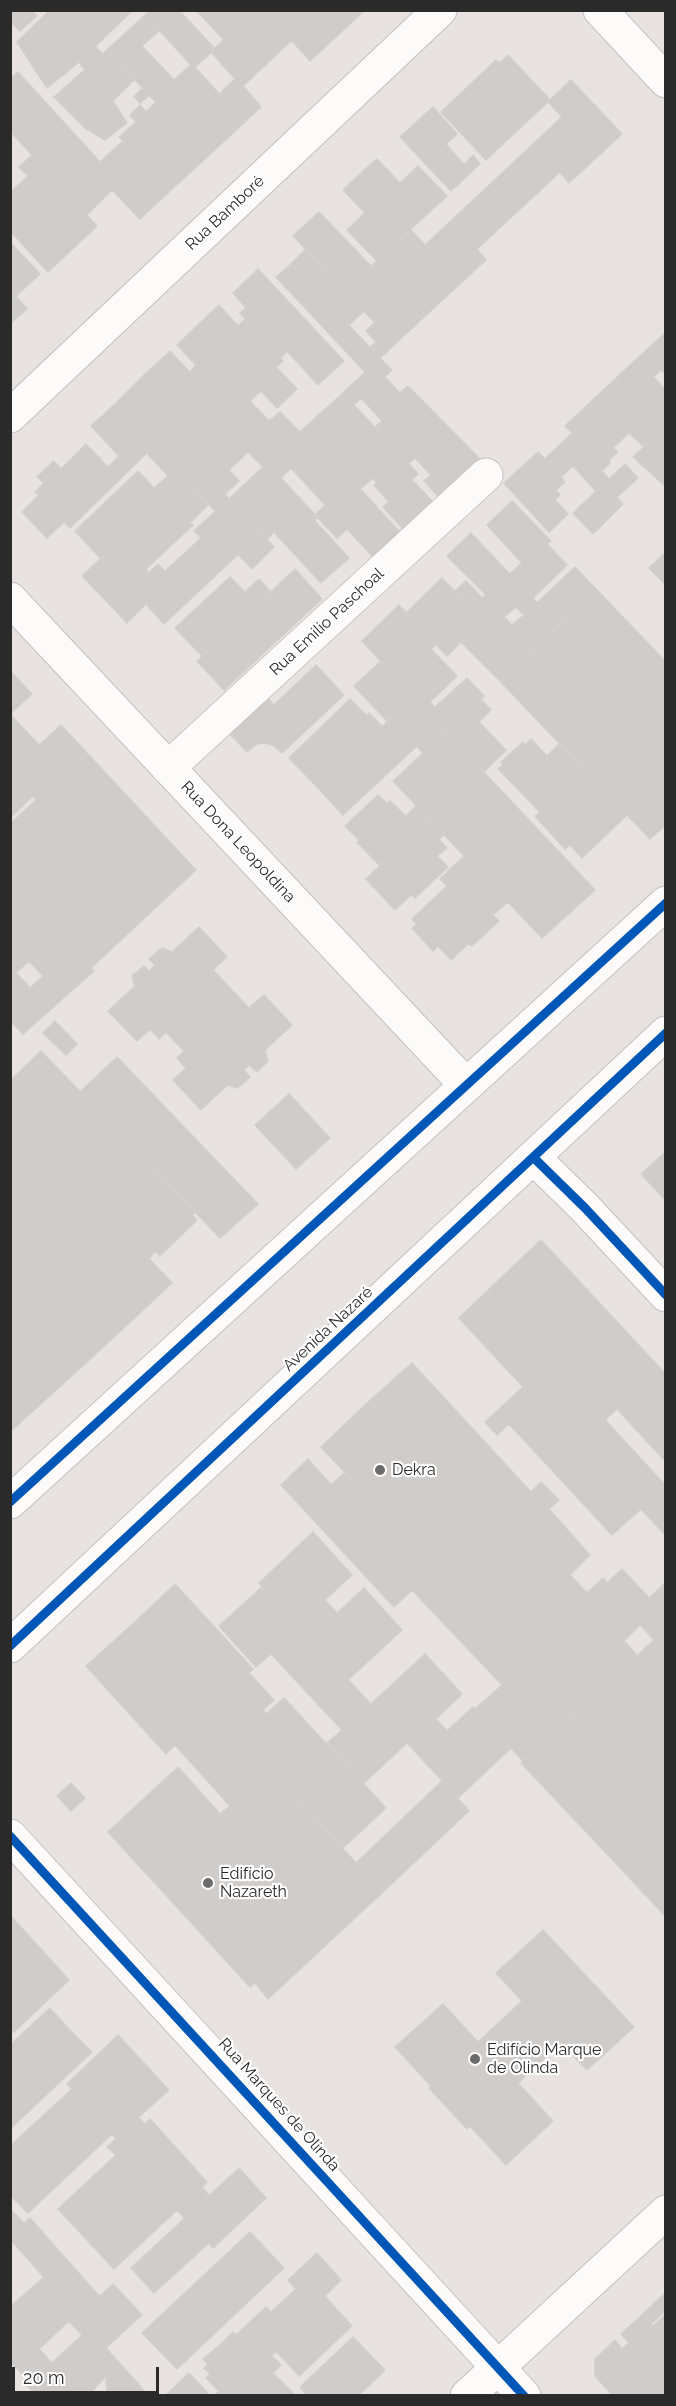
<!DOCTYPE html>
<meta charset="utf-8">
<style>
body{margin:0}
#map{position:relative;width:676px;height:2406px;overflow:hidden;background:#e8e3e0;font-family:Raleway,sans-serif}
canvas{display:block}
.frame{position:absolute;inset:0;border:12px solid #2a2a2a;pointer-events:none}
.scale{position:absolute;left:12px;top:2367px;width:147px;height:27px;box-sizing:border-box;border:3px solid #2a2a2a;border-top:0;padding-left:8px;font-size:18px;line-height:21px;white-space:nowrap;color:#2a2a2a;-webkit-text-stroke:4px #fff;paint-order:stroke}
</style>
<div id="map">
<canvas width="676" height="2406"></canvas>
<div class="frame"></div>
<div class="scale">20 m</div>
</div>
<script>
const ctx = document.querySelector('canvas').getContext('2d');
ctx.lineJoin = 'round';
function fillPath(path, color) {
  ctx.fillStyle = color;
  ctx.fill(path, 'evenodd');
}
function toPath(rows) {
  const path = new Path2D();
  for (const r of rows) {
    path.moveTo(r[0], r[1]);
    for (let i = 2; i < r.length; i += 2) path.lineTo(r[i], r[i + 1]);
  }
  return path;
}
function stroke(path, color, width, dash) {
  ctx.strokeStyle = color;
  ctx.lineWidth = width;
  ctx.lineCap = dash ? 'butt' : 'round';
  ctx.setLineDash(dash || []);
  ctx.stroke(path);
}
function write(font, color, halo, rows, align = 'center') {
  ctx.font = font + ' Raleway,sans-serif';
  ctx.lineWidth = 4.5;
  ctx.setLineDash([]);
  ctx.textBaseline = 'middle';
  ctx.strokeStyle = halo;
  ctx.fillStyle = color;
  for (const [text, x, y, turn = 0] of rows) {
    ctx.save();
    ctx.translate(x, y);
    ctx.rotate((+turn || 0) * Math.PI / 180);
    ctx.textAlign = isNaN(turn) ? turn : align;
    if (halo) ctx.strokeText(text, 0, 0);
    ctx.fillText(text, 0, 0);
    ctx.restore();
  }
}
const building = toPath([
 [10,10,32,10,37,16,20,31,10,21,10,10],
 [50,10,133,10,79,62,47,88,17,42,50,10],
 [150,10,179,10,215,49,194,68,145,15,150,10],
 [196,10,255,10,224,40,196,10],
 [255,10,264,10,292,40,243,86,261,107,245,122,219,94,235,79,211,52,255,10],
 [264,10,365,10,310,61,264,10],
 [145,15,160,30,142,46,174,80,192,64,245,122,207,157,107,50,145,15],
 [95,46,103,55,85,70,79,62,95,46],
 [107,50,134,80,113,101,127,123,105,140,85,128,54,97,107,50],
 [508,55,550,100,486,160,441,112,496,60,500,63,508,55],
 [18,72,100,162,123,141,170,191,140,219,112,190,87,215,10,131,10,79,18,72],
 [571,80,622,134,569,183,560,172,477,249,486,260,422,319,371,266,411,230,425,245,562,117,548,102,571,80],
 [143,88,150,95,140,103,134,96,143,88],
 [156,102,207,157,170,191,119,137,136,122,130,115,140,105,146,112,156,102],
 [433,107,457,134,446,144,464,165,473,155,480,164,451,191,400,137,433,107],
 [32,155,97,226,48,272,10,231,10,193,28,176,19,167,32,155],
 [377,159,400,183,418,166,447,196,412,228,361,173,377,159],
 [361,173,412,228,377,261,347,230,365,213,343,190,361,173],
 [319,212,422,319,395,344,293,236,319,212],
 [10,242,40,274,16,296,27,309,12,322,10,242],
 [306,249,364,311,349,325,291,264,306,249],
 [291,264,380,358,365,372,276,277,291,264],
 [258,269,344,361,318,385,287,351,281,358,240,313,246,308,233,293,258,269],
 [219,305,238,326,245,319,283,361,276,367,297,389,277,408,199,324,219,305],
 [375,322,395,344,380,358,370,347,376,342,366,331,375,322],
 [199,324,261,391,250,401,269,421,280,412,300,432,271,459,190,372,196,365,177,345,199,324],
 [666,332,666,374,661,370,653,377,666,390,666,426,663,429,615,379,666,332],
 [170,351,271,459,263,467,248,452,229,470,142,377,170,351],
 [380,358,392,370,385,377,400,393,408,386,479,458,438,496,424,481,431,475,415,458,408,464,375,427,382,421,361,398,354,405,343,393,380,358],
 [142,377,239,481,225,494,229,499,215,511,115,404,142,377],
 [615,379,663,429,644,447,629,433,613,448,618,452,609,460,610,463,602,471,609,479,596,491,573,466,561,477,565,482,556,490,560,495,555,500,568,514,549,532,504,483,538,452,545,459,572,433,565,426,615,379],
 [343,393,418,474,412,480,432,501,403,529,383,507,389,502,374,485,377,483,373,478,360,489,304,428,343,393],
 [115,404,154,446,70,528,64,522,47,538,22,512,39,495,35,492,44,483,37,477,54,461,61,469,86,444,108,467,119,456,91,426,115,404],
 [666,426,666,487,633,457,666,426],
 [304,428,400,532,373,557,347,529,337,538,318,518,315,515,325,505,291,468,281,478,267,463,304,428],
 [154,446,185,479,101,559,75,531,138,471,154,488,168,476,147,453,154,446],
 [267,463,318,518,314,520,349,558,321,583,274,532,267,539,229,499,267,463],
 [625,464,638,478,617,497,623,504,593,534,573,513,625,464],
 [185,479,208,505,190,523,193,525,146,569,149,573,112,607,82,576,185,479],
 [229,499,261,533,164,624,146,604,127,623,112,607,158,564,165,571,201,538,194,531,229,499],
 [512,501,551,541,547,544,567,565,533,598,510,574,522,563,487,525,512,501],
 [261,533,274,547,252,569,238,554,261,533],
 [471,533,559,626,521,661,455,591,466,581,482,598,486,595,447,556,471,533],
 [516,607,524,615,512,625,504,617,516,607],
 [666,552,666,585,649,568,666,552],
 [575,567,597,590,559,626,537,603,575,567],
 [295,569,322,599,224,690,197,661,295,569],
 [230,577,245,592,259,579,270,591,202,656,175,628,230,577],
 [442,578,521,661,500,681,461,642,447,656,406,613,442,578],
 [597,590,666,662,666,727,565,620,597,590],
 [399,605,436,645,431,649,457,676,430,702,435,707,467,678,484,696,446,732,362,641,399,605],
 [565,620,666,727,666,792,530,653,565,620],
 [530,653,666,792,666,825,650,839,500,681,530,653],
 [381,661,414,697,387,721,354,686,381,661],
 [316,665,344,695,282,753,272,745,265,743,257,744,247,752,229,733,268,698,274,705,316,665],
 [10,671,32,694,10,714,10,671],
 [414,697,446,732,423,753,417,746,343,815,317,787,414,697],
 [350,699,367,716,369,713,382,726,317,787,289,758,350,699],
 [481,699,491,710,479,722,506,750,484,772,446,732,481,699],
 [10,714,39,745,10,772,10,714],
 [61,725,87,753,36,800,33,796,10,818,10,772,61,725],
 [446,732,595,890,542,938,393,781,446,732],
 [531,739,547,756,560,743,627,815,582,858,570,845,565,849,535,816,540,812,498,769,503,764,501,762,523,742,525,745,531,739],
 [87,753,141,811,10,932,10,824,87,753],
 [378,795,388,804,390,801,406,816,416,806,429,819,380,866,357,842,359,840,345,826,378,795],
 [141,811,196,870,91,968,94,971,23,1034,10,1020,10,932,141,811],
 [29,961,43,976,30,988,16,973,29,961],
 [429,819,444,835,439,839,447,848,437,856,448,867,415,898,411,895,395,910,366,879,429,819],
 [464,856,508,902,493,915,499,921,472,946,469,943,451,960,438,946,433,951,412,928,417,925,412,919,447,886,440,879,464,856],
 [199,927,227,957,213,970,249,1008,264,995,292,1025,265,1050,268,1061,257,1072,249,1065,244,1070,250,1077,238,1088,227,1085,201,1110,173,1080,186,1068,177,1058,184,1051,166,1032,159,1039,150,1029,137,1041,108,1011,135,986,132,976,144,966,149,971,155,965,149,959,162,948,172,952,199,927],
 [55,1021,77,1044,66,1055,43,1033,55,1021],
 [41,1051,196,1212,192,1215,197,1220,160,1256,156,1251,149,1258,10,1110,10,1081,41,1051],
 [117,1057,258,1204,220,1238,80,1092,117,1057],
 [289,1094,330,1138,296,1169,255,1125,289,1094],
 [10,1110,172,1283,140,1313,10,1173,10,1110],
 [666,1151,666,1201,641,1174,666,1151],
 [10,1173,140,1313,87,1362,10,1280,10,1173],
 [541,1240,660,1368,605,1420,487,1291,541,1240],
 [10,1280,87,1362,53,1393,10,1347,10,1280],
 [487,1291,666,1486,666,1536,641,1509,612,1535,509,1424,497,1435,485,1422,523,1387,459,1318,487,1291],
 [10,1347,53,1393,22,1421,10,1408,10,1347],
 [412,1363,531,1492,541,1482,559,1500,549,1509,590,1555,570,1575,587,1593,603,1578,607,1583,622,1569,666,1616,666,1629,654,1640,640,1625,624,1641,637,1655,620,1672,369,1401,412,1363],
 [660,1368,666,1374,666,1462,617,1409,660,1368],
 [369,1401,620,1672,572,1716,321,1447,369,1401],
 [10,1408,22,1421,10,1432,10,1408],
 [308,1459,331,1485,345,1472,572,1716,523,1761,475,1709,502,1685,412,1590,394,1607,281,1485,308,1459],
 [313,1532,352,1575,325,1600,337,1613,364,1588,402,1630,348,1680,259,1583,313,1532],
 [666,1582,666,1616,649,1598,666,1582],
 [175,1584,253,1669,249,1673,274,1700,263,1710,266,1714,284,1698,386,1808,343,1848,135,1622,175,1584],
 [262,1587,407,1743,364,1783,327,1743,342,1730,271,1654,256,1667,219,1626,262,1587],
 [135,1622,300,1802,251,1848,220,1814,230,1806,175,1745,166,1754,86,1666,135,1622],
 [666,1629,666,1832,623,1871,521,1763,666,1629],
 [425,1654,462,1694,436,1719,447,1731,473,1707,511,1748,458,1798,371,1704,425,1654],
 [178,1767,251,1848,300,1802,383,1892,268,1999,255,1983,309,1934,166,1778,178,1767],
 [166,1778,309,1934,250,1987,108,1832,166,1778],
 [442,1781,469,1811,383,1892,356,1863,442,1781],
 [71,1783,85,1798,71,1811,57,1796,71,1783],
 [666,1832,666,1917,623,1871,666,1832],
 [10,1915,69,1980,14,2032,10,2028,10,1915],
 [543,1930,634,2027,587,2070,561,2043,518,2083,553,2121,506,2165,470,2126,467,2129,429,2088,431,2086,395,2047,443,2004,478,2042,522,2001,496,1973,543,1930],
 [50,2008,70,2030,10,2086,10,2045,50,2008],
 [70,2030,92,2052,10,2129,10,2086,70,2030],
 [118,2035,144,2063,10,2187,10,2146,72,2089,67,2084,118,2035],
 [144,2063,169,2090,115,2138,112,2134,28,2213,10,2195,10,2187,144,2063],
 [138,2117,145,2124,150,2119,207,2182,202,2187,209,2195,184,2218,177,2210,114,2269,58,2209,116,2155,107,2147,138,2117],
 [239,2168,266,2198,213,2248,209,2243,154,2293,131,2268,239,2168],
 [10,2209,24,2223,10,2235,10,2209],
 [30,2218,100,2297,78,2316,10,2239,10,2235,30,2218],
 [250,2232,284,2268,177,2369,142,2333,250,2232],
 [317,2253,341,2280,325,2296,329,2301,251,2375,221,2344,233,2332,236,2335,266,2307,271,2312,296,2289,288,2280,317,2253],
 [44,2277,106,2348,149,2396,107,2396,106,2376,88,2396,36,2396,26,2384,28,2381,13,2364,10,2367,10,2307,44,2277],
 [69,2321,82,2335,52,2363,39,2349,69,2321],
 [113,2284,142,2315,106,2348,78,2316,113,2284],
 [664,2294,666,2310,651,2324,642,2315,664,2294],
 [329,2301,352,2326,299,2376,276,2351,329,2301],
 [666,2314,666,2339,653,2326,666,2314],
 [642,2315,666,2339,666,2372,650,2386,611,2344,615,2340,622,2349,629,2343,621,2334,642,2315],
 [353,2337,385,2370,358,2396,307,2396,300,2387,353,2337],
 [221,2344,251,2375,270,2396,216,2394,219,2391,206,2378,210,2374,204,2368,208,2365,203,2359,221,2344],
 [611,2344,650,2386,640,2396,613,2396,595,2376,595,2359,611,2344],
 [272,2356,281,2365,273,2373,293,2393,291,2396,270,2396,251,2375,272,2356],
 [666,2372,666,2396,640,2396,650,2386,666,2372],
 [189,2373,208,2393,205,2396,165,2396,189,2373]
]);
fillPath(building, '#cfccc9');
stroke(building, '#d3cfcc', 1.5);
const street = toPath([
 [10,416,440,10],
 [10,599,466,1085],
 [168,768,486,475],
 [534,1158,585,1208,666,1295],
 [10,1836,524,2396],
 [467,2396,666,2212]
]);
const secondary = toPath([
 [600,10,666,81],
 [10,1502,666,903],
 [10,1646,666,1033]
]);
stroke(street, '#c2c0c1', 35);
stroke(secondary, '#c2c0c1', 35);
stroke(street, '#fcfbfa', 33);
stroke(secondary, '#fcfbfa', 33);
stroke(toPath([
 [534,1158,585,1208,666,1295],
 [10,1502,666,903],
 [10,1646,666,1033],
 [10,1836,524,2396]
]), '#0057b8', 9);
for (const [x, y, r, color] of [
 [380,1470,6,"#6c6b6a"],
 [208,1883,6,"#6c6b6a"],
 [475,2059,6,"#6c6b6a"]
]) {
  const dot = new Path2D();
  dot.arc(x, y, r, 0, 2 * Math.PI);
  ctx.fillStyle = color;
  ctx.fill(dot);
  stroke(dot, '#fff', 2);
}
write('16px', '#2a2a2a', '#fff', [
 ["Rua Bamboré",225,213,-43],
 ["Rua Emilio Paschoal",327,622,-43],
 ["Rua Dona Leopoldina",238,842,47],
 ["Avenida Nazaré",328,1329,-43],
 ["Rua Marques de Olinda",279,2105,48]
]);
write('16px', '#2a2a2a', '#fff', [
 ["Dekra",392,1470],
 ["Edifício",220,1874],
 ["Nazareth",220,1892],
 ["Edifício Marque",487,2050],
 ["de Olinda",487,2068]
], 'left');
</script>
